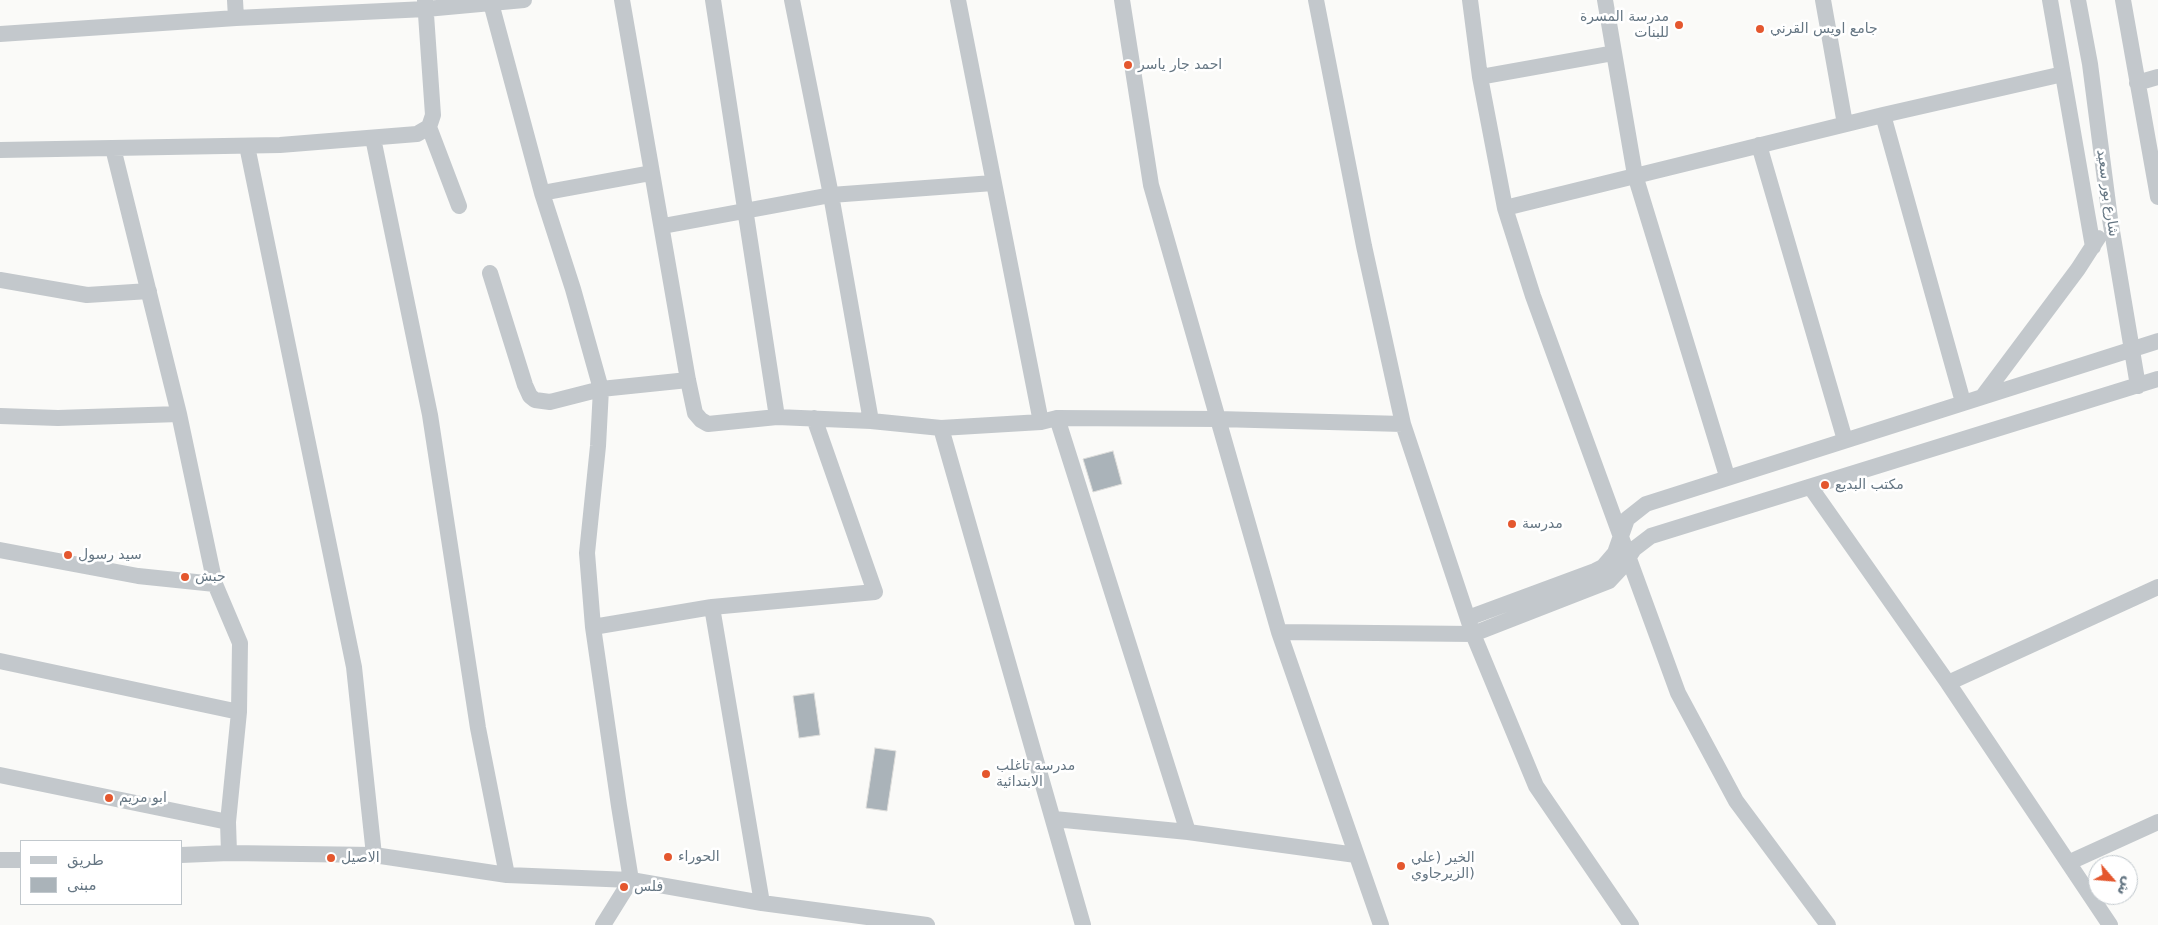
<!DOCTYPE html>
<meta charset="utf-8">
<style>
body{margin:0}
#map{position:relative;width:2158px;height:925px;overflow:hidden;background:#fafaf8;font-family:"DejaVu Sans",Cairo,sans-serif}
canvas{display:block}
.legend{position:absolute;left:20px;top:840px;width:162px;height:65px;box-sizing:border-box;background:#fff;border:1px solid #c1c8cd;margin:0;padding:6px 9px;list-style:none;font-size:15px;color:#657683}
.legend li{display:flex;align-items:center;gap:10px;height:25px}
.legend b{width:25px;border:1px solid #c1c8cd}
.north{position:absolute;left:2088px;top:855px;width:50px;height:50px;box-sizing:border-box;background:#fff;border:1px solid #c1c8cd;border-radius:50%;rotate:117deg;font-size:14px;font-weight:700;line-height:20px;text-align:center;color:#657683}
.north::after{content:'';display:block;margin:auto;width:18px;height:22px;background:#e4572e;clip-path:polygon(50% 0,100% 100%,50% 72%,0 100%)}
</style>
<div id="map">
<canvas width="2158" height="925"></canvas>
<ul class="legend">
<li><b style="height:6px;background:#c3c8cc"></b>طريق</li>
<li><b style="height:14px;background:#aab3b9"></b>مبنى</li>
</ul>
<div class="north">ش</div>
</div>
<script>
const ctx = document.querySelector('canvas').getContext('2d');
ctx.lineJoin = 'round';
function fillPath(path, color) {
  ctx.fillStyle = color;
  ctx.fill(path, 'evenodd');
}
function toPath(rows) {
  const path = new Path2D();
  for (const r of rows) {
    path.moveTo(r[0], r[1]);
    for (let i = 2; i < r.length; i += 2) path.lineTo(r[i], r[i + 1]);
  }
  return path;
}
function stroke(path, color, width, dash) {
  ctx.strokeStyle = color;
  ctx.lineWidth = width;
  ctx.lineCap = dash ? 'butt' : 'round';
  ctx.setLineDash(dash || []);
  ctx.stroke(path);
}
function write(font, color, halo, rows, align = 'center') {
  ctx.font = font + ' "DejaVu Sans",Cairo,sans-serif';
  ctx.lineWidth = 5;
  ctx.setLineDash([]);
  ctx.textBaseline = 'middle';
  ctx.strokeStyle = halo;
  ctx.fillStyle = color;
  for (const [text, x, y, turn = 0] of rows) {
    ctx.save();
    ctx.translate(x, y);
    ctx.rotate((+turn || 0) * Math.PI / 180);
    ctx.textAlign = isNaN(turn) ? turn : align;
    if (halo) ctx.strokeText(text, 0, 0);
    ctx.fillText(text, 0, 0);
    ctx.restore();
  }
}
const building = toPath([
 [1113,451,1122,484,1093,492,1083,459,1113,451],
 [814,693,820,735,799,738,793,696,814,693],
 [875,748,896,751,887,811,866,808,875,748]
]);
fillPath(building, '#aab3b9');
stroke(building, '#dcdcda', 1);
stroke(toPath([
 [235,0,236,18],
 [425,0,433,115,429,127,459,206],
 [622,0,688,380,695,413,701,420,708,424,777,417,871,421,941,428,1041,422,1057,418,1218,419,1403,424],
 [713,0,777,417],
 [792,0,831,195,871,421],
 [958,0,1041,422],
 [1122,0,1151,185,1279,632,1381,925],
 [1316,0,1364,246,1403,424,1473,634,1536,786,1631,925],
 [1470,0,1480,77,1505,208,1533,296,1678,693,1736,801,1828,925],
 [1605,0,1635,175,1727,476],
 [1823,0,1845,124],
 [2050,0,2093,247],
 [2078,0,2090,64,2110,219,2138,386],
 [2123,0,2158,197],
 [491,3,542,193,573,289,601,389,598,446,587,553,593,627,619,806,631,880,603,925],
 [0,34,236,18,426,9,524,0],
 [1480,77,1614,53],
 [2137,83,2158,77],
 [1883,115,1963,402],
 [373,138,430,415,478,728,507,875],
 [1759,145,1845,440],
 [247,146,354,667,374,855],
 [113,148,179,414,215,584,240,643,239,712,228,822,229,853],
 [0,150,280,145,417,134,429,127],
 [542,193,651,173],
 [1505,208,1883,115,2063,74],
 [663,226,831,195,993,183],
 [490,273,525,385,530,396,535,400,550,402,601,389,688,380],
 [0,280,87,295,149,291],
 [1983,396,2078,269,2098,238],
 [0,416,58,418,179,414],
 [1057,418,1188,832],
 [941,428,1083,925],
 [1811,488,1948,683,2110,925],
 [0,550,138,576,215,584],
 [712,607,762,903],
 [1468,618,1595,571,1603,567,1615,553,1627,519,1646,504,2158,341],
 [593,627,712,607,875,592,814,418],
 [1279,632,1473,634,1609,581,1623,566,1634,549,1651,536,2158,379],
 [0,661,239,712],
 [1948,683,2158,587],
 [0,775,228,822],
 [1054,819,1188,832,1356,855],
 [181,855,229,853,374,855,507,875,631,880,762,903,927,925],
 [0,860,21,860],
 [2070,862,2158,822]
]), '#c3c8cc', 16);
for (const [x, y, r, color] of [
 [1679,25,5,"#e4572e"],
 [1760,29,5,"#e4572e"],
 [1128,65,5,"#e4572e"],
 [1825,485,5,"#e4572e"],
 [1512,524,5,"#e4572e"],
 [68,555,5,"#e4572e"],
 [185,577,5,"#e4572e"],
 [986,774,5,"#e4572e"],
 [109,798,5,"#e4572e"],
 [668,857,5,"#e4572e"],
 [331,858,5,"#e4572e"],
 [1401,866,5,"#e4572e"],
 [624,887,5,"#e4572e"]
]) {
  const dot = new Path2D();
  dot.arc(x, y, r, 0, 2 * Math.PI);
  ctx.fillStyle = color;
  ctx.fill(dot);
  stroke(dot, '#fff', 2);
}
write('14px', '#657683', '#fff', [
 ["مدرسة المسرة",1669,17,"right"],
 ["للبنات",1669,33,"right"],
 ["جامع اويس القرني",1770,29],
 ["احمد جار ياسر",1138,65],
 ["مكتب البديع",1835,485],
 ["مدرسة",1522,524],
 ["سيد رسول",78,555],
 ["حبش",195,577],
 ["مدرسة تاغلب",996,766],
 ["الابتدائية",996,782],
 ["ابو مريم",119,798],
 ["الحوراء",678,857],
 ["الاصيل",341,858],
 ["الخير (علي",1411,858],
 ["الزيرجاوي)",1411,874],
 ["فلس",634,887]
], 'left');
write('14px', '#657683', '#fff', [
 ["شارع بور سعيد",2107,193,82]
]);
</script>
